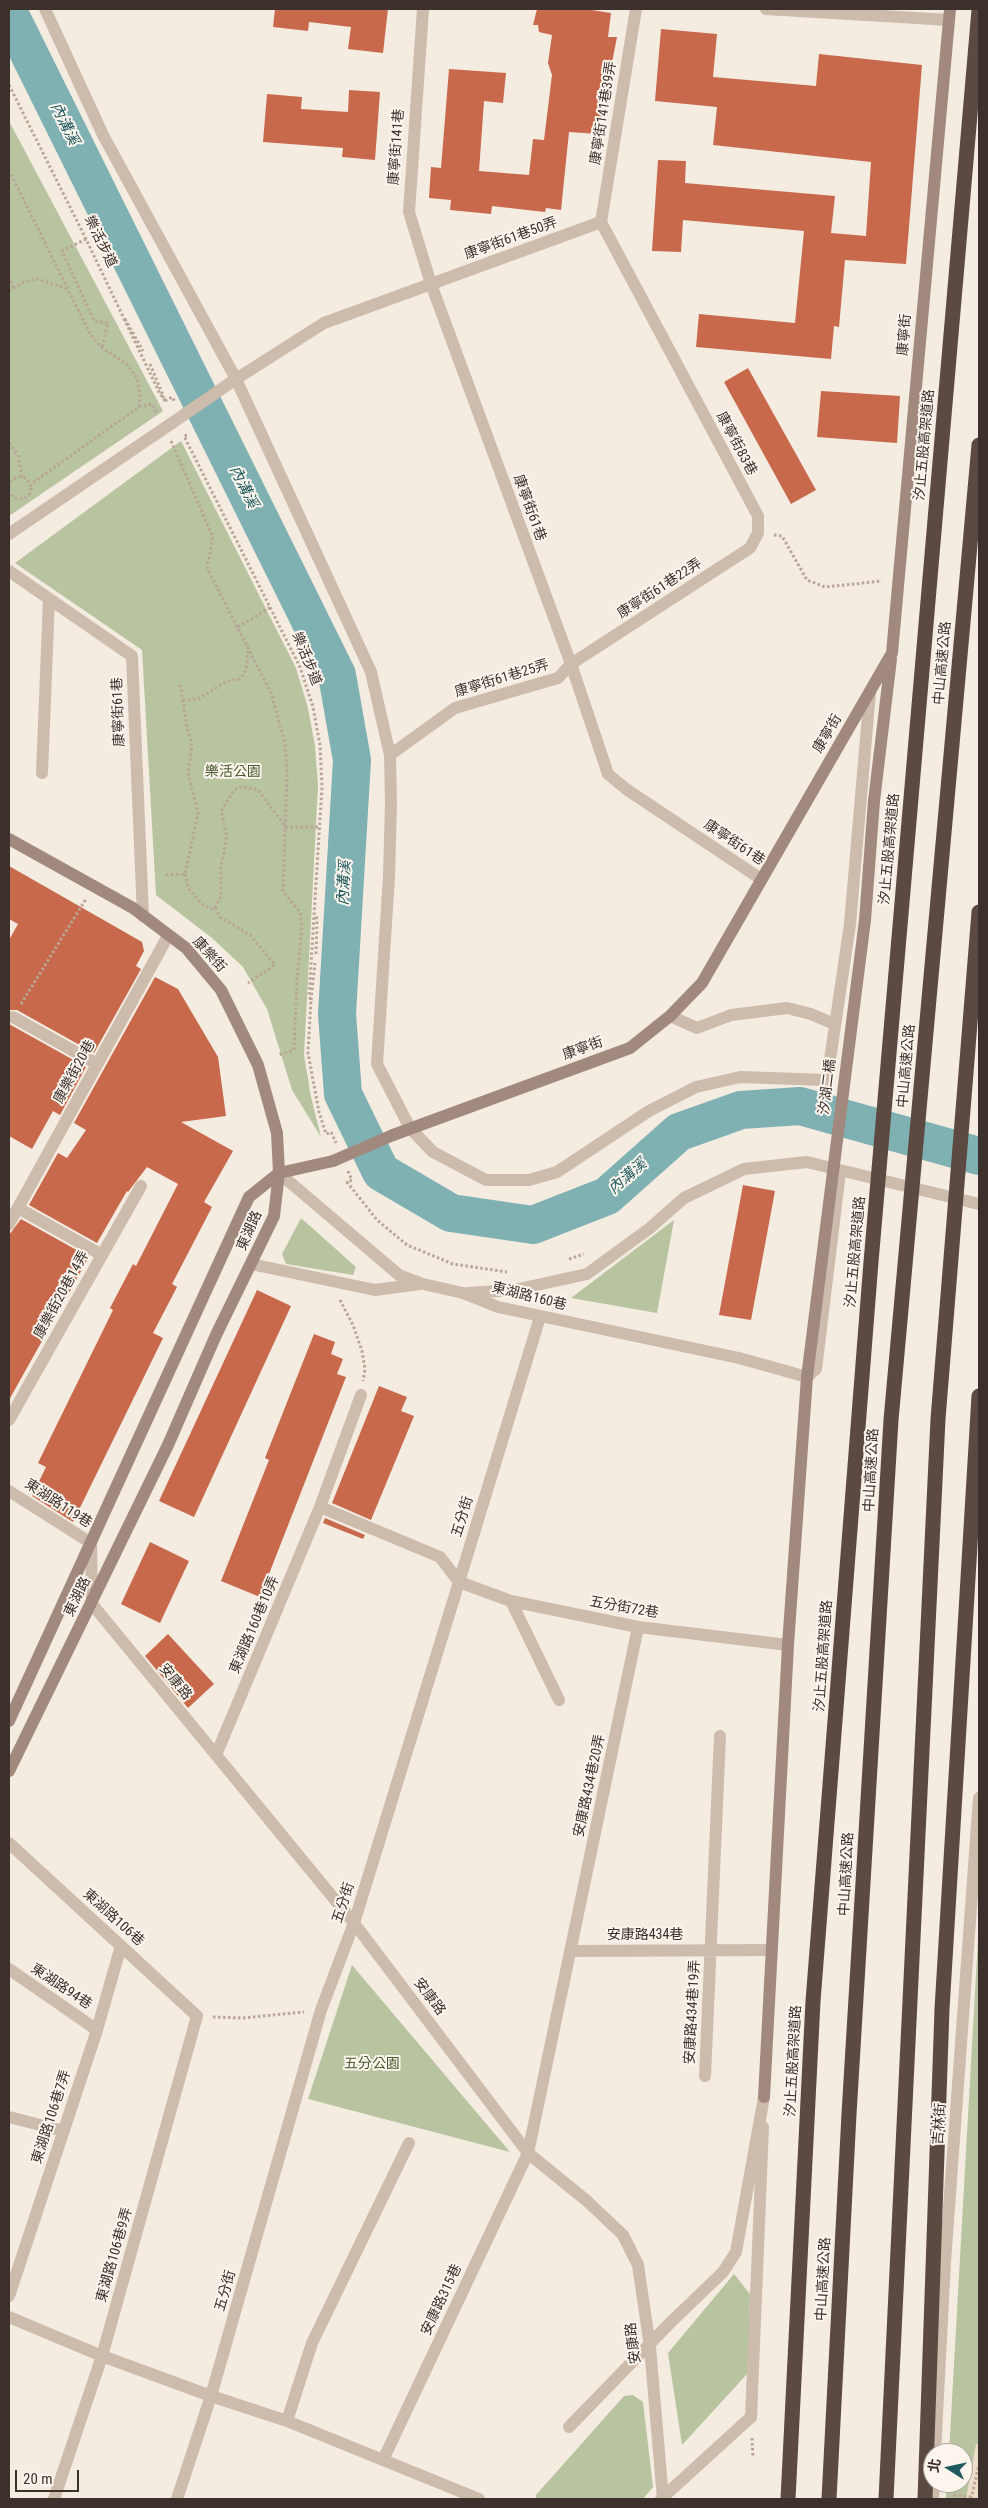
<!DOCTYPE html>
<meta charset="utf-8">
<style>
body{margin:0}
#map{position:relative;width:988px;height:2508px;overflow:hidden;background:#f4ebe1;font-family:"Roboto Condensed","Noto Sans TC",sans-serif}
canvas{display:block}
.frame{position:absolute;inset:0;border:10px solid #3b302b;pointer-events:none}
.north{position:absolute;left:923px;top:2443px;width:50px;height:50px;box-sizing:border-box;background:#fbf5ee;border:1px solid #aea6a0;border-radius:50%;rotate:280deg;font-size:14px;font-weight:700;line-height:20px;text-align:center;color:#3b302b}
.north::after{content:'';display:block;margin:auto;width:18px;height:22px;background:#1f5a5e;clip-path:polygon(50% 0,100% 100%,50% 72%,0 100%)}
.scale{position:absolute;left:15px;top:2470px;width:64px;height:22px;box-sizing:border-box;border:2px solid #3b302b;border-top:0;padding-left:6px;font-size:15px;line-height:18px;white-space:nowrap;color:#3b302b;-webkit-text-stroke:4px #fbf5ee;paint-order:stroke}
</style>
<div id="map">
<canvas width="988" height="2508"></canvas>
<div class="frame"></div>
<div class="north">北</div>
<div class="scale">20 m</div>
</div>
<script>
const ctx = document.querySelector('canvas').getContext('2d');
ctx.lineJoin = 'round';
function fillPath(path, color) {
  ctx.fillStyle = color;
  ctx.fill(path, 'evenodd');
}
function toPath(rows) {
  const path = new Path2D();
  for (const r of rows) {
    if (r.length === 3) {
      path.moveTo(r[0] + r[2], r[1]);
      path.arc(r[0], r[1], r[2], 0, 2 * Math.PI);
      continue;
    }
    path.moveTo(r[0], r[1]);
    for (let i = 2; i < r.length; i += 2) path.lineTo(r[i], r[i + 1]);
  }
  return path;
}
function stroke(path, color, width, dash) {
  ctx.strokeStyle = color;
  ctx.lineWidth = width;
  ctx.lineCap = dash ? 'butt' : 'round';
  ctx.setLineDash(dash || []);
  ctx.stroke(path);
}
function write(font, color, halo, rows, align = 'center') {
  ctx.font = font + ' "Roboto Condensed","Noto Sans TC",sans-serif';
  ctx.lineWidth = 4;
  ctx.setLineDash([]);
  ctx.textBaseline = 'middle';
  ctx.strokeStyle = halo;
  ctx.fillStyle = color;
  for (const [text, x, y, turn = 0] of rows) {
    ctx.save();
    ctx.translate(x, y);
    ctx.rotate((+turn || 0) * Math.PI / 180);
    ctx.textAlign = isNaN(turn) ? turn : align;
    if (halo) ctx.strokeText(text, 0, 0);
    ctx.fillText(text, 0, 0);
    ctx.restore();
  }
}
fillPath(toPath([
 [9,121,163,411,9,516],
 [181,441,296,668,308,708,315,746,318,786,304,1055,311,1097,321,1137,292,1090,267,1009,243,967,212,938,156,895,142,650,15,563],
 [301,1218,356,1267,353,1275,286,1264,282,1254],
 [674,1220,657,1313,571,1298],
 [979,1921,979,2499,946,2499,947,2483,963,2483,963,2453,949,2453],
 [352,1965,510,2152,308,2099],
 [734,2274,750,2294,748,2373,682,2445,668,2353],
 [633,2395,643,2402,653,2487,643,2499,536,2499,536,2495,624,2396]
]), '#b8c4a0');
fillPath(toPath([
 [976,2444,979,2444,979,2499,966,2499]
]), '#ecdcc8');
stroke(toPath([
 [9,13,337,675,352,760,337,1014,343,1094,381,1172,451,1213,533,1225,607,1196,679,1132,741,1110,800,1106,979,1156]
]), '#7fb0b2', 38);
fillPath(toPath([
 [275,9,388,9,383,53,348,49,351,27,309,22,308,31,273,27],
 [537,9,585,9,611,13,608,37,617,37,598,134,569,132,561,210,546,208,545,212,492,206,491,214,450,210,451,200,429,198,431,167,441,168,449,69,506,73,503,103,484,101,479,171,529,175,533,139,544,140,552,75,548,63,552,35,539,32,538,25,533,25],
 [661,29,717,34,713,77,816,86,819,54,922,65,906,264,845,260,839,327,834,326,831,359,696,347,699,314,795,323,804,231,683,220,681,252,652,251,658,160,686,161,685,183,835,196,831,233,866,236,871,162,713,145,717,107,655,101],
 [349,90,380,92,375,160,342,157,343,148,263,142,267,94,302,97,301,109,348,112],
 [748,368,816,490,791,504,724,382],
 [821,391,900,396,897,443,817,437],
 [9,866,142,942,144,951,136,966,141,969,94,1053,17,1010,9,1010,9,940,18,924,9,919],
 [155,977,178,989,218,1057,226,1116,181,1122,233,1151,204,1202,212,1207,172,1284,177,1287,153,1333,163,1338,73,1522,32,1496,46,1467,38,1463,113,1310,110,1308,133,1264,136,1266,178,1184,147,1167,128,1192,127,1191,97,1243,29,1205,58,1153,67,1158,86,1130,74,1123],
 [9,1024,86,1067,60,1115,53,1111,32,1149,9,1136],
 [743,1185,775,1191,751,1320,719,1315],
 [21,1219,89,1257,9,1400,9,1235],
 [257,1290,291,1306,194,1517,159,1501],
 [314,1334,335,1342,331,1354,343,1359,337,1374,346,1377,260,1597,221,1581,269,1460,265,1458],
 [379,1386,407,1397,401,1411,414,1416,371,1520,332,1503],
 [325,1518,365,1535,363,1539,323,1523],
 [150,1542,189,1561,160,1623,121,1604],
 [168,1634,214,1684,188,1708,145,1656]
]), '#c8694b');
stroke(toPath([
 [9,85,86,239,159,392,165,401],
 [9,170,90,334,102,348,128,365,137,378,140,394,139,407,31,484],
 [86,239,62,251,94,321,108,323,102,348],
 [9,276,13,288],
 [9,291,24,282,37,279,69,289],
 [125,319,143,351],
 [150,364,164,398],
 [165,401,172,397,175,402],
 [139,407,152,404,157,413],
 [187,435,184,436,300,667,313,707,320,745,322,787,309,996,311,1000,308,1053,319,1112,326,1134,331,1132,336,1143],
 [171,441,213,537,207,568,271,693,285,743,287,773,283,892,300,912,302,926,297,979,294,1050,278,1055],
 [9,443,18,455,22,477],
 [20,488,11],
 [774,535,782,536,807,580,825,587,882,581],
 [238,627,271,607],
 [183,700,198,699,227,681,240,679,245,672,247,664,248,645],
 [185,874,189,889,201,903,210,909,215,908,221,896,221,867,227,837,221,811,234,790,241,787,258,790,286,827,320,827],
 [166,875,185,874,198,813,188,774,192,744,187,728,180,683],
 [215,908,220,917,250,935,275,965,248,983],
 [316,954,317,921,316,914],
 [311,1000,315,963],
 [21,1004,86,899],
 [348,1171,352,1180,347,1182,377,1220,407,1245,453,1264,507,1272],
 [569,1259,584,1254],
 [340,1300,353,1325,362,1351,365,1369,363,1381],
 [213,2017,242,2018,304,2012],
 [752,2438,753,2458],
 [950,2484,955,2485,954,2495,971,2497],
 [971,2499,979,2465]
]), '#b9a596', 3, [2.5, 2.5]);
stroke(toPath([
 [45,9,103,135,236,379,371,672,390,755,391,803,389,876,377,1064,410,1128,433,1152,486,1180,529,1180,557,1172,649,1111,696,1087,740,1077,827,1080,850,924,870,692],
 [431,284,601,222],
 [42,773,49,599],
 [670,1016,697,1028,731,1015,787,1008,811,1014,834,1024],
 [13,1017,97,1064],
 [18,1208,102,1255],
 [9,1224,168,936],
 [807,1377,816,1369,840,1172],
 [9,1420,141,1186],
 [320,1507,440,1557,459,1582],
 [459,1582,511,1601,638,1627,788,1645],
 [511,1601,559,1700],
 [216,1755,320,1507,361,1395],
 [9,1843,197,2016,102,2356,54,2499],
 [354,1923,528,2153],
 [571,1951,772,1950],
 [9,1969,97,2030],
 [705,2076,720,1736],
 [9,2117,64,2131],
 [9,2296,97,2030,121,1946],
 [9,2317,102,2356,211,2396,321,2010,354,1923,459,1582],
 [751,2417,763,2127],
 [383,2460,528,2153,638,1627]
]), '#cdbbac', 12);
stroke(toPath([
 [423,9,409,212,431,284],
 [766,9,949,20],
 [236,379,324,323,431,284,571,664,608,774,626,789,761,879],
 [9,534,172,423],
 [9,571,132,656,143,916],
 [390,755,455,708,558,678,571,664,750,548,758,533,758,516,601,222,636,9],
 [279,1173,399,1275,423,1284,463,1293,498,1307,739,1358,807,1377],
 [251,1264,375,1290,420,1284],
 [468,1293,514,1290,587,1274,650,1228,684,1198,744,1169,807,1162,979,1204],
 [9,1491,91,1543,92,1604,354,1923],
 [459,1582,540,1317],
 [528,2153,587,2201,623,2235,638,2265,650,2347,663,2499],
 [287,2421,312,2343,409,2143],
 [569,2427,670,2323,723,2272,736,2252,764,2097],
 [935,2453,945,2262,979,1798],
 [177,2499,211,2396,287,2421,479,2499],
 [661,2499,751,2417],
 [933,2499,934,2483]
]), '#cdbbac', 12);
stroke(toPath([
 [874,801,891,659],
 [9,839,133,908,186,948,221,990,258,1065,277,1133,279,1173,274,1216,216,1335,168,1445,9,1771],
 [393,1135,630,1048,670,1016,702,983,892,653,950,9],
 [9,1721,249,1197,279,1173,333,1161],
 [764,2097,788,1645,807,1377]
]), '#a18a7d', 12);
stroke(toPath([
 [172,423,236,379]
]), '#cdbbac', 12);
stroke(toPath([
 [333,1161,393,1135],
 [807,1377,865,920,874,801]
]), '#a18a7d', 12);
stroke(toPath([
 [788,2499,813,2001,871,1262,979,10],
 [829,2499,849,2114,891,1420,979,445],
 [886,2499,938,1419,979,912],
 [925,2499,942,2009,979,1396]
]), '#5c4a42', 15);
write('14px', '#3b302b', '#fbf5ee', [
 ["康寧街141巷39弄",604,113,-81],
 ["康寧街141巷",397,147,-86],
 ["康寧街61巷50弄",511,239,-20],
 ["樂活步道",100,242,64],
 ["康寧街",905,335,-85],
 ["康寧街83巷",736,444,62],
 ["汐止五股高架道路",925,445,-85],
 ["康寧街61巷",529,508,70],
 ["康寧街61巷22弄",660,589,-33],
 ["樂活步道",306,659,68],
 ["中山高速公路",943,663,-85],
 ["康寧街61巷25弄",502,679,-17],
 ["康寧街61巷",119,712,-92],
 ["康寧街",828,734,-59],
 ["康寧街61巷",734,843,34],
 ["汐止五股高架道路",890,849,-85],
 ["康樂街",209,955,48],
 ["康寧街",583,1049,-20],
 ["中山高速公路",907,1066,-85],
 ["康樂街20巷",75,1072,-61],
 ["汐湖二橋",828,1087,-83],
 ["東湖路",250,1231,-66],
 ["汐止五股高架道路",856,1252,-85],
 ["康樂街20巷14弄",62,1295,-61],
 ["東湖路160巷",529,1297,14],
 ["中山高速公路",872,1470,-87],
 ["東湖路119巷",58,1504,33],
 ["五分街",463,1517,-73],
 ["東湖路",78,1597,-64],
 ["五分街72巷",624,1608,10],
 ["東湖路160巷10弄",255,1625,-67],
 ["汐止五股高架道路",824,1656,-86],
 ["安康路",175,1682,51],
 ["安康路434巷20弄",590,1786,-78],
 ["中山高速公路",847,1874,-87],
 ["五分街",344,1903,-72],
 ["東湖路106巷",113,1918,42],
 ["安康路434巷",645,1935],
 ["東湖路94巷",61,1987,34],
 ["安康路",429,1997,53],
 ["安康路434巷19弄",693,2012,-87],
 ["汐止五股高架道路",794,2061,-87],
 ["東湖路106巷7弄",52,2117,-72],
 ["吉林街",940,2124,-86],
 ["東湖路106巷9弄",115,2255,-74],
 ["中山高速公路",824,2279,-87],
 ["五分街",226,2291,-74],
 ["安康路315巷",442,2300,-65],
 ["安康路",634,2343,-97]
]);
write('14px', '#4a5a2e', '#fbf5ee', [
 ["樂活公園",233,772],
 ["五分公園",372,2064]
]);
write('italic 15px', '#1f5a5e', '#fbf5ee', [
 ["內溝溪",64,124,64],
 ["內溝溪",243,487,64],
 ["內溝溪",345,883,-87],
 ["內溝溪",628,1177,-41]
]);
</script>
